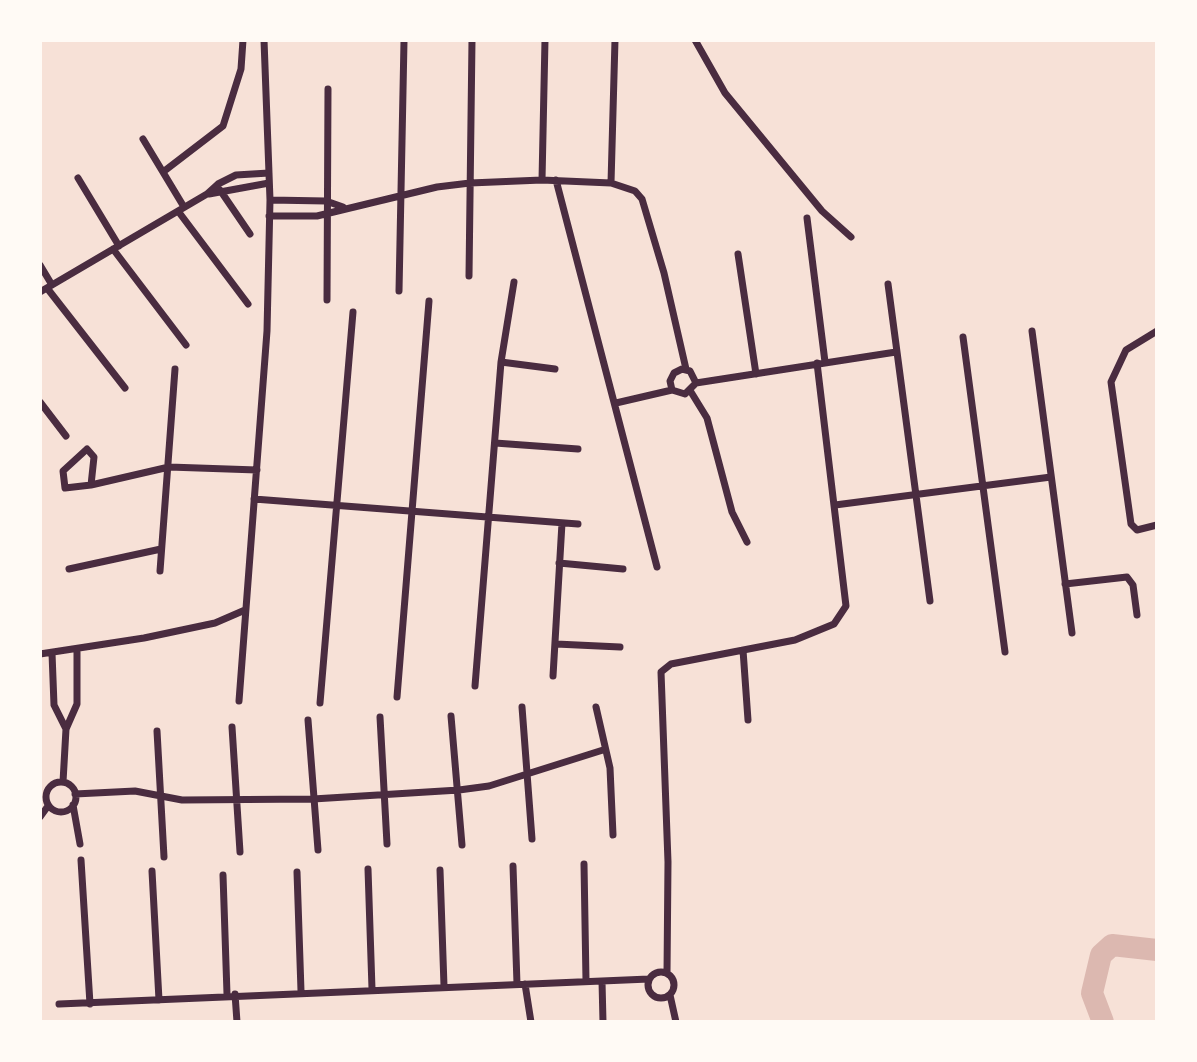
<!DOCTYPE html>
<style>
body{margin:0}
#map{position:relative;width:1197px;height:1062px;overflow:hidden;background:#f7e1d7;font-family:"Roboto Serif",serif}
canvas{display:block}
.frame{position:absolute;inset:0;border:42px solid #fffaf5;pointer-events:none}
</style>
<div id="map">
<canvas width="1197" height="1062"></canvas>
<div class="frame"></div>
</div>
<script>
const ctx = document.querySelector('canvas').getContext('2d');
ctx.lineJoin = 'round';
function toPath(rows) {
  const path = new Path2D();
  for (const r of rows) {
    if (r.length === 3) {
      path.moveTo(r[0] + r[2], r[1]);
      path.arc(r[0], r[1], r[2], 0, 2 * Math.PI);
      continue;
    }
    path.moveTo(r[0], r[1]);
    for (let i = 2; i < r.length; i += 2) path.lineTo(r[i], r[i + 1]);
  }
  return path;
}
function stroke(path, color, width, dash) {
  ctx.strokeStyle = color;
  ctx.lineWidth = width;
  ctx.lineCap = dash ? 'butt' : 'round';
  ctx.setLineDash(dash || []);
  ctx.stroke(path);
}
stroke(toPath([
 [1103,1022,1092,993,1101,955,1112,945,1157,950]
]), '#dcb8b0', 22);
stroke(toPath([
 [695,40,725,93,822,211,851,237],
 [143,139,184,207],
 [163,172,223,126,241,69,243,40],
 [78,178,119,246],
 [542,180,545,40],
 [556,180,657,567],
 [611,183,615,40],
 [220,190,250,234],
 [209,194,269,183],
 [270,200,326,201,343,207],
 [178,211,248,304],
 [269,216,317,216,437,187,470,183,542,180,611,183,635,191,642,199,664,273,686,369],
 [807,218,825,362],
 [113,249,186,345],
 [738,254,756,374],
 [40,265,52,285],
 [469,276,472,40],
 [888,284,930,601],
 [47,288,125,388],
 [399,291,404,41],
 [40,292,207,194,218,184,236,175,269,173],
 [327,300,328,89],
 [1032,331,1072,633],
 [1157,331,1126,350,1111,382,1131,524,1137,530,1157,525],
 [963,337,1005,652],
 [501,362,555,369],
 [696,383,690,371,682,369,674,373,670,381,672,390,685,394,696,383,896,352],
 [691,392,707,418,732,512,747,542],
 [40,402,66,436],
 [616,403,672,390],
 [495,443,578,449],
 [91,485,94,457,87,449,63,471,65,488,91,485,169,467,257,470],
 [254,499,578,524],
 [835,505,1051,477],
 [559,563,623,569],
 [69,569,161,549],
 [160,571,175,369],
 [1065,584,1127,577,1133,585,1137,615],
 [556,644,620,647],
 [743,650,748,720],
 [52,653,54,705,66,729],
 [40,654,144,638,215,623,245,610],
 [553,676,562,523],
 [475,686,501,362,514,282],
 [397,697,429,301],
 [239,701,267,331,270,200,264,40],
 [320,703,353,312],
 [522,707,532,839],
 [596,707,610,768,613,835],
 [451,716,462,845],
 [380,717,387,844],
 [308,720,318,850],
 [232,727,240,852],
 [157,731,164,857],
 [63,782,66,729,77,704,77,649],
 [61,797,15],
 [75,794,135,791,182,800,313,799,459,790,489,786,603,750],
 [73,805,80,844],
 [40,817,48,806],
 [81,860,90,1004],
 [584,864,586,981],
 [513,866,517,984],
 [368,869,372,989],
 [440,870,444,986],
 [152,871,159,1000],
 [297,872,301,991],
 [223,875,227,994],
 [661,985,13],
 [667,973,668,862,661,672,671,664,795,640,834,624,846,606,817,363],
 [602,981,603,1022],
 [525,984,531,1022],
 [235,994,237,1022],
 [670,995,676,1022],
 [59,1004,649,979]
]), '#4a2c40', 7);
</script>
